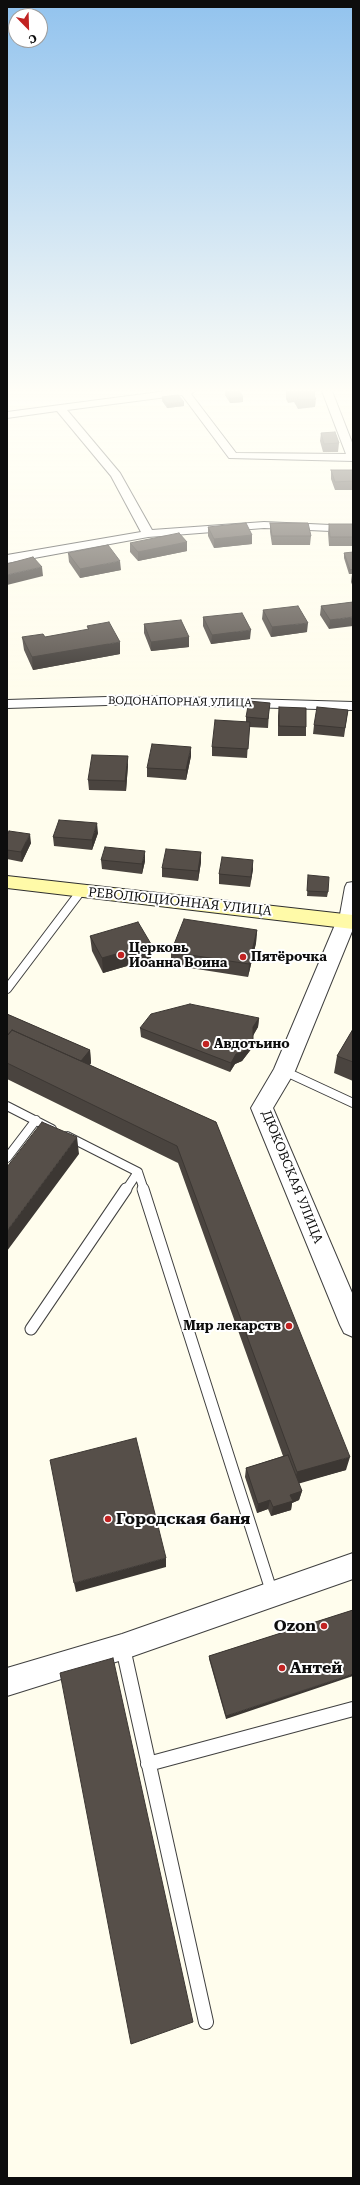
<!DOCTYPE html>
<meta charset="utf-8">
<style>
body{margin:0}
#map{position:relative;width:360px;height:2185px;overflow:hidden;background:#fffded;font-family:"Roboto Serif",serif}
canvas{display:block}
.frame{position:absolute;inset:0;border:8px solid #0d0d0d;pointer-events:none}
.north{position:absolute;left:8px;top:8px;width:40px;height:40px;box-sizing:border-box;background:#fff;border:1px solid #9e9e9e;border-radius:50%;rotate:157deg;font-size:11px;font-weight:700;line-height:16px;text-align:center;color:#0d0d0d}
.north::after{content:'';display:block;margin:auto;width:14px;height:18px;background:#c12322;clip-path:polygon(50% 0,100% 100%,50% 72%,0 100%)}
</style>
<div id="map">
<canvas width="360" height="2185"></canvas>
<div class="frame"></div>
<div class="north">С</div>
</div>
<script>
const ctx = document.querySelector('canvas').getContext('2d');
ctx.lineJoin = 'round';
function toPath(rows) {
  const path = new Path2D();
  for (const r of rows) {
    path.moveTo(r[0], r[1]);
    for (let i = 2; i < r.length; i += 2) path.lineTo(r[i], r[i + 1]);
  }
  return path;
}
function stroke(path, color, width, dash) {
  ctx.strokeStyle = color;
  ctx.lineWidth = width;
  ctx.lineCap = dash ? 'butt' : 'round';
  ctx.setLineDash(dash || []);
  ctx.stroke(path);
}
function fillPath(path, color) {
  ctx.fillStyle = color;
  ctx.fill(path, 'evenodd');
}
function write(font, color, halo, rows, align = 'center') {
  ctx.font = font + ' "Roboto Serif",serif';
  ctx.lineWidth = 4;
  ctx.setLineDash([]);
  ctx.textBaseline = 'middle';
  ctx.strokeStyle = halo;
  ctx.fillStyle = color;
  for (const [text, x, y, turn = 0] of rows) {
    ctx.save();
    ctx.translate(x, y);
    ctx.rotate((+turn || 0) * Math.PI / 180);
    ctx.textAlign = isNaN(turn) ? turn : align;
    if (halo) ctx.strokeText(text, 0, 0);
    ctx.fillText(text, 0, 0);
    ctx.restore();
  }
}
const serviceFar2 = toPath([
 [7,989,81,891],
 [284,1071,353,1103],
 [7,1106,52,1129],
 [67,1136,138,1172,144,1190],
 [7,1158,36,1120],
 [126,1190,138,1172]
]);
const serviceFar1 = toPath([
 [143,1189,272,1593],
 [31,1329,126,1189]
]);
const service = toPath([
 [123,1648,206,2022],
 [148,1764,353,1709]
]);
const minor = toPath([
 [167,391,195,391,191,394,236,453,346,454,322,391,332,391,353,445,353,461,229,458,182,395,67,410,120,473,152,530,264,522,353,526,353,532,264,528,148,537,7,563,7,555,141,532,111,476,57,411,7,418,7,412,167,391],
 [140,696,353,702,353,710,140,704,7,708,7,700,140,696],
 [353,882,353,924,347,926,341,924,339,920,345,887,347,883,353,882],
 [353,1553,353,1579,122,1660,7,1696,7,1668,122,1634,353,1553]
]);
const tertiary = toPath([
 [347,913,353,915,353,929,295,1071,273,1108,353,1295,353,1337,344,1333,340,1325,251,1108,274,1069,337,920,340,915,347,913]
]);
const secondary = toPath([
 [7,876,353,915,353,929,7,888,7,876]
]);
stroke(serviceFar2, '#404040', 10);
stroke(serviceFar1, '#404040', 13);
stroke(service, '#404040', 16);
stroke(minor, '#404040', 2);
stroke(tertiary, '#404040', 2);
stroke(secondary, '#2f2f2f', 2);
stroke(serviceFar2, '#fff', 8);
stroke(serviceFar1, '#fff', 11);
stroke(service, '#fff', 14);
fillPath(minor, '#fff');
fillPath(tertiary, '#fff');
fillPath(secondary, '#fffaa8');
fillPath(toPath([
 [225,391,243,397,243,402,230,403,225,395],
 [286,391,315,391,315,397,316,399,315,407,298,409,294,402,288,403,286,399],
 [162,397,184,402,184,406,167,408,162,401],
 [321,433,339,443,338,452,323,452,320,441],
 [331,470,353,471,353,490,335,490,331,479],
 [270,523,311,536,310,545,272,545,270,532],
 [329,524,353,524,353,546,329,546,328,533],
 [208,527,252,535,252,544,214,548,208,536],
 [187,542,187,551,138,561,130,552,130,543],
 [353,552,353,587,351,582,352,574,349,574,344,558,344,553],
 [68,553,121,570,80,578,69,562],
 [353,602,329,629,320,615,321,606],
 [263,610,307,632,271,637,262,619],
 [203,617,250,639,211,644,203,626],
 [144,624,189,637,189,647,151,651,144,633],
 [87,626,120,654,33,670,24,650,22,637,45,637,88,630],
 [279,707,306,727,306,736,278,736,278,716],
 [348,710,344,737,313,734,314,725],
 [269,712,268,728,249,727,247,758,212,756,212,747,246,722,246,717],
 [191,756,186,780,147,777,147,768],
 [128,765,126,791,89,790,88,780],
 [98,833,92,850,54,846,53,837],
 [7,835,31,843,22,862,7,859],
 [201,852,201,862,198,881,162,877,162,868],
 [101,860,145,861,142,874,102,869],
 [253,869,250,887,219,884,219,874],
 [308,880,328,892,327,897,307,896],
 [257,930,256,943,248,977,171,965,171,952],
 [90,936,151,959,103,973,92,951],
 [7,1014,90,1050,91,1063,90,1065,216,1122,346,1470,298,1483,302,1491,299,1500,292,1503,291,1510,271,1516,268,1509,257,1513,245,1477,246,1468,283,1456,178,1163,7,1079],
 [259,1018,258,1027,253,1035,252,1048,242,1061,235,1064,230,1072,141,1037,140,1028],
 [353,1029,353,1081,334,1073,337,1056],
 [353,1610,226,1719,209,1659,209,1656]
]), '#4a443f');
fillPath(toPath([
 [243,397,243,402,230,403,230,398],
 [184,402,184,406,167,408,167,404],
 [252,535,252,544,214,548,214,539],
 [187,542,187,551,138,561,138,552],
 [120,561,121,570,80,578,80,569],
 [42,567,43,576,7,585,7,575],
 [353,617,353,626,329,629,330,620],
 [308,623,307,632,271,637,272,627],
 [251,630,250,639,211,644,212,635],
 [189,637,189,647,151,651,151,642],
 [120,642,120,654,33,670,32,657],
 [191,747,191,756,186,780,186,770],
 [128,756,128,765,126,791,125,781],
 [97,823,98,833,92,850,92,840],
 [30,834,31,843,22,862,21,852],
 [145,851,145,861,142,874,142,864],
 [201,852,201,862,198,881,198,871],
 [253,860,253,869,250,887,251,877],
 [257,930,256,943,248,977,249,964],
 [151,944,151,959,103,973,102,958],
 [259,1018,258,1027,253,1036,253,1027],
 [253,1039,252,1048,242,1061,235,1064,230,1072,231,1063,236,1054],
 [90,1050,91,1063,80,1077,78,1065],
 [77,1137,79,1154,7,1251,7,1231],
 [350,1457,346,1470,294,1485,297,1472],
 [302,1491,299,1500,292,1503,291,1510,271,1516,273,1507,290,1495],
 [270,1500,268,1509,257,1513,258,1504],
 [166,1558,166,1567,76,1592,74,1583],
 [353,1674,353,1676,226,1719,226,1716]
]), '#3c3733');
const building = toPath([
 [225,391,239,391,243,397,230,398,225,391],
 [287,391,315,391,315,392,311,392,316,399,299,400,295,394,289,394,287,391],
 [178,395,184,402,167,404,162,397,178,395],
 [335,432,339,443,324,444,321,433,335,432],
 [331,470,352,470,353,471,353,481,335,482,331,470],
 [246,523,252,535,214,539,208,527,246,523],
 [270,523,308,523,311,536,272,536,270,523],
 [329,524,353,524,353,537,330,537,329,524],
 [179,533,187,542,138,552,130,543,179,533],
 [108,545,120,561,80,569,68,553,108,545],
 [353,552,353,569,350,570,344,553,353,552],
 [33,557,42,567,7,575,7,564,33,557],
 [353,602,353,617,330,620,321,606,353,602],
 [298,606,308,623,272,627,263,610,298,606],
 [242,613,251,630,212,635,203,617,242,613],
 [181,620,189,637,151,642,144,624,181,620],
 [109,622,120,642,32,657,22,637,43,634,45,637,89,629,87,626,109,622],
 [249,701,270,703,268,719,246,717,249,701],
 [279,707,306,708,306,727,279,726,279,707],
 [317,707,348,710,345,728,314,725,317,707],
 [215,720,250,722,248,749,212,747,215,720],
 [152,744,191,747,186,770,147,768,152,744],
 [92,755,128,756,125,781,88,780,92,755],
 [59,820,97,823,92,840,53,837,59,820],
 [9,831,30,834,21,852,7,850,7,835,9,831],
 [105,847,145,851,142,864,101,860,105,847],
 [166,849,201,852,198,871,162,868,166,849],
 [222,857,253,860,251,877,219,874,222,857],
 [308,875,329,877,328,892,307,891,308,875],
 [184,919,257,930,249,964,171,952,184,919],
 [138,922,151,944,102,958,90,936,138,922],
 [190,1004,259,1018,253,1027,253,1039,243,1052,236,1054,231,1063,140,1028,151,1014,190,1004],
 [7,1014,90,1050,81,1061,12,1030,7,1036,7,1014],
 [353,1029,353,1062,337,1056,353,1029],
 [12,1030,216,1122,350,1457,297,1472,177,1146,7,1063,7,1036,12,1030],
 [42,1122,77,1137,7,1231,7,1167,42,1122],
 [136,1438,166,1558,74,1583,50,1460,136,1438],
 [288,1455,302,1491,290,1495,293,1501,273,1507,270,1500,258,1504,246,1468,288,1455],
 [353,1610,353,1674,226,1716,209,1656,353,1610],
 [113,1658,193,2022,131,2044,60,1673,113,1658]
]);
fillPath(building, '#564f49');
stroke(building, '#3c3733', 1);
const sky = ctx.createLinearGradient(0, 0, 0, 697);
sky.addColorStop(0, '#92c3ee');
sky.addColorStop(0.56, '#fffef7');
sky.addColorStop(1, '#fffef700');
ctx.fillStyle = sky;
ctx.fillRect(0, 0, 360, 697);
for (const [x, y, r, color] of [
 [121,955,4,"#c12322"],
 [243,957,4,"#c12322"],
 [206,1044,4,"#c12322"],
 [289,1326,4,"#c12322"],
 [108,1519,4,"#c12322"],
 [324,1626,4,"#c12322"],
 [282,1668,4,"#c12322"]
]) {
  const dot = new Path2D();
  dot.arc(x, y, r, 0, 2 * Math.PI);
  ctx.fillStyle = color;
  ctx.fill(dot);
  stroke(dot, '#fff', 1.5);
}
write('11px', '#0d0d0d', '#fff', [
 ["ВОДОНАПОРНАЯ УЛИЦА",180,702,1]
]);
write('13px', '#0d0d0d', '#fff', [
 ["РЕВОЛЮЦИОННАЯ УЛИЦА",180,902,6],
 ["ДЮКОВСКАЯ УЛИЦА",292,1177,68]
]);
write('bold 13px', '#0d0d0d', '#fff', [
 ["Церковь",129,948],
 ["Иоанна Воина",129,963],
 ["Пятёрочка",251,957],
 ["Авдотьино",214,1044],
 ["Мир лекарств",281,1326,"right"]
], 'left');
write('bold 16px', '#0d0d0d', '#fff', [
 ["Городская баня",116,1519],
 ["Ozon",316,1626,"right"],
 ["Антей",290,1668]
], 'left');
</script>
